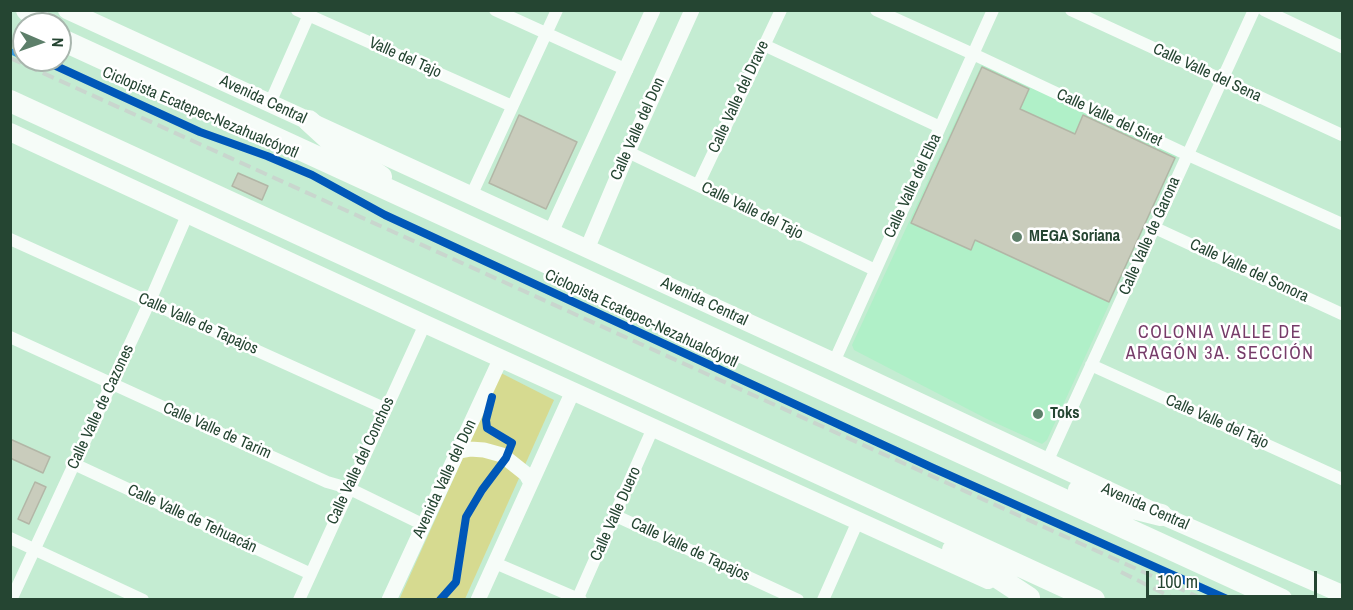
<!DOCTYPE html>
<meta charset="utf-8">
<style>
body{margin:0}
#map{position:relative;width:1353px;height:610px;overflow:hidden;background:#c4ecd2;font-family:"Archivo Narrow",sans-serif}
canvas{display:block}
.frame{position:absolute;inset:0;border:12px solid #254532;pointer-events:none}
.north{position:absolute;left:12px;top:12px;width:60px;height:60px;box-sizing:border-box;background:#fff;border:2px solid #a8b5ad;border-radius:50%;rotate:92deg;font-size:16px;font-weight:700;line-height:24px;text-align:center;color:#254532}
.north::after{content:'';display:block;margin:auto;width:21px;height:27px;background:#5d7f6a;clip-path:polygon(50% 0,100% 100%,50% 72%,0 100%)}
.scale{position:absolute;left:1146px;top:571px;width:171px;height:27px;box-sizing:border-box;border:3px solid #254532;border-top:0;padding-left:8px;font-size:18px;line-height:21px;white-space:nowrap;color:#254532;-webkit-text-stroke:4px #fff;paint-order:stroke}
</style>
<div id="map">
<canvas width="1353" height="610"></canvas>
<div class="frame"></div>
<div class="north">N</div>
<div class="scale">100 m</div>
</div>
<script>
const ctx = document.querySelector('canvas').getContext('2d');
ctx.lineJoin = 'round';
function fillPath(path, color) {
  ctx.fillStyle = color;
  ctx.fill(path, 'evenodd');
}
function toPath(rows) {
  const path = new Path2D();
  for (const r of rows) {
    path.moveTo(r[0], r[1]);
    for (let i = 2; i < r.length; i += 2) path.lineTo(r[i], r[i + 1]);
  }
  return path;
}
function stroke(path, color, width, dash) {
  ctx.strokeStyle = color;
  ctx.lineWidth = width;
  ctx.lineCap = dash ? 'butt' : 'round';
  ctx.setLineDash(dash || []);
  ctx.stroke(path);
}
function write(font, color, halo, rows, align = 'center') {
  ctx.font = font + ' "Archivo Narrow",sans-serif';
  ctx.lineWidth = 5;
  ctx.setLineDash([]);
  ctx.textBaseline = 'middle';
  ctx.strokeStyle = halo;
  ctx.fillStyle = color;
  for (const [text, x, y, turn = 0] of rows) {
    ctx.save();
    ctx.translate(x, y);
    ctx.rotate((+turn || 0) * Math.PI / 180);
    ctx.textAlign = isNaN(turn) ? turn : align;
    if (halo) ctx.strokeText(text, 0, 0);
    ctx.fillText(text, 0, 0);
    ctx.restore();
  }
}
fillPath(toPath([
 [982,64,1178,154,1047,440,1042,444,987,419,854,350,852,345]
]), '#b0f0c8');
fillPath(toPath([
 [501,373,554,400,465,599,399,600]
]), '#d6da90');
const building = toPath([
 [982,67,1029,89,1020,109,1075,134,1083,115,1175,158,1109,302,975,240,971,250,911,223,982,67],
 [519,115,577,142,546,209,489,183,519,115],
 [238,173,268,186,262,200,232,186,238,173],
 [10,439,50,457,43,473,10,458,10,439],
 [35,482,46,487,29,524,18,519,35,482]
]);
fillPath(building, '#c9ccbc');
stroke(building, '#b2b6a6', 1.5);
stroke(toPath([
 [297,10,512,106],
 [495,10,627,70],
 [876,10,973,54,1186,154,1342,224],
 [1071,10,1342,135],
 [1264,10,1342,47],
 [764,45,940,127],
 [270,103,311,10],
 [628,152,875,270],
 [698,185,781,10],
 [471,196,557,10],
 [1155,228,1342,314],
 [10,239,386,409],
 [10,337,327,482,348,488,424,525],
 [834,362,993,10],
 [1091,365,1342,479],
 [1047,462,1254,10],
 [74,464,311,574],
 [616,516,798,600],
 [10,538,143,600],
 [495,563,581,600],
 [11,600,149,303,188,213],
 [299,600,425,324],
 [577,600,653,428],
 [823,600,858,521]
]), '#f6fcf8', 12);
stroke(toPath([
 [551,232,653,10],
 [587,249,628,152,692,10],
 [459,451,470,449,484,450,502,455,526,474,531,483],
 [389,600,501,358],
 [478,600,573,391]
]), '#f6fcf8', 15);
stroke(toPath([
 [67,10,834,362,1161,515,1342,594],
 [10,132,425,324,988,580]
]), '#f6fcf8', 18);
stroke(toPath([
 [27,10,45,24],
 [60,39,1282,600],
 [10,101,1094,600],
 [309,121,333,143,381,177],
 [1079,490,1105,501,1161,515],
 [953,550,973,561,1029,598]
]), '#f6fcf8', 22);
stroke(toPath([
 [10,58,1205,600],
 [1121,572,1177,600]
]), '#c9d6ce', 4, [12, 6]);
stroke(toPath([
 [10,51,24,57]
]), '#3c9fe2', 6, [12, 6]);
stroke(toPath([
 [43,60,200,132,267,156,312,175,385,215,933,468,1229,600],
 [440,600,456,582,466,517,482,490,506,458,512,443,487,428,486,420,492,397]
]), '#0057b8', 8);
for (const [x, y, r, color] of [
 [1017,237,6,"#5d7f6a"],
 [1038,414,6,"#5d7f6a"]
]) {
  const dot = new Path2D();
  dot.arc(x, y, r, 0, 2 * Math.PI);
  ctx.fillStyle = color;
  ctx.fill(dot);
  stroke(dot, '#fff', 2);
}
write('16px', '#254532', '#fff', [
 ["Valle del Tajo",405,58,24],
 ["Calle Valle del Sena",1207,73,25],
 ["Calle Valle del Drave",739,97,-65],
 ["Avenida Central",263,100,25],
 ["Ciclopista Ecatepec-Nezahualcóyotl",200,113,23],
 ["Calle Valle del Siret",1109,118,25],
 ["Calle Valle del Don",638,129,-66],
 ["Calle Valle del Elba",913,186,-65],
 ["Calle Valle del Tajo",752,211,26],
 ["Calle Valle de Garona",1150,236,-66],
 ["Calle Valle del Sonora",1249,271,25],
 ["Avenida Central",704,302,25],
 ["Ciclopista Ecatepec-Nezahualcóyotl",641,319,25],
 ["Calle Valle de Tapajos",198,324,24],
 ["Calle Valle de Cazones",101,407,-65],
 ["Calle Valle del Tajo",1217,422,24],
 ["Calle Valle de Tarim",217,431,24],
 ["Calle Valle del Conchos",361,461,-65],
 ["Avenida Valle del Don",445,479,-65],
 ["Avenida Central",1145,507,24],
 ["Calle Valle Duero",616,514,-66],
 ["Calle Valle de Tehuacán",192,519,25],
 ["Calle Valle de Tapajos",690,550,25]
]);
write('bold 16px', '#254532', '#fff', [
 ["MEGA Soriana",1029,237],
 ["Toks",1050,414]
], 'left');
ctx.letterSpacing = '1.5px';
write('18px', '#763c69', '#fff', [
 ["COLONIA VALLE DE",1220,333],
 ["ARAGÓN 3A. SECCIÓN",1220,354]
]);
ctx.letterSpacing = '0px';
</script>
